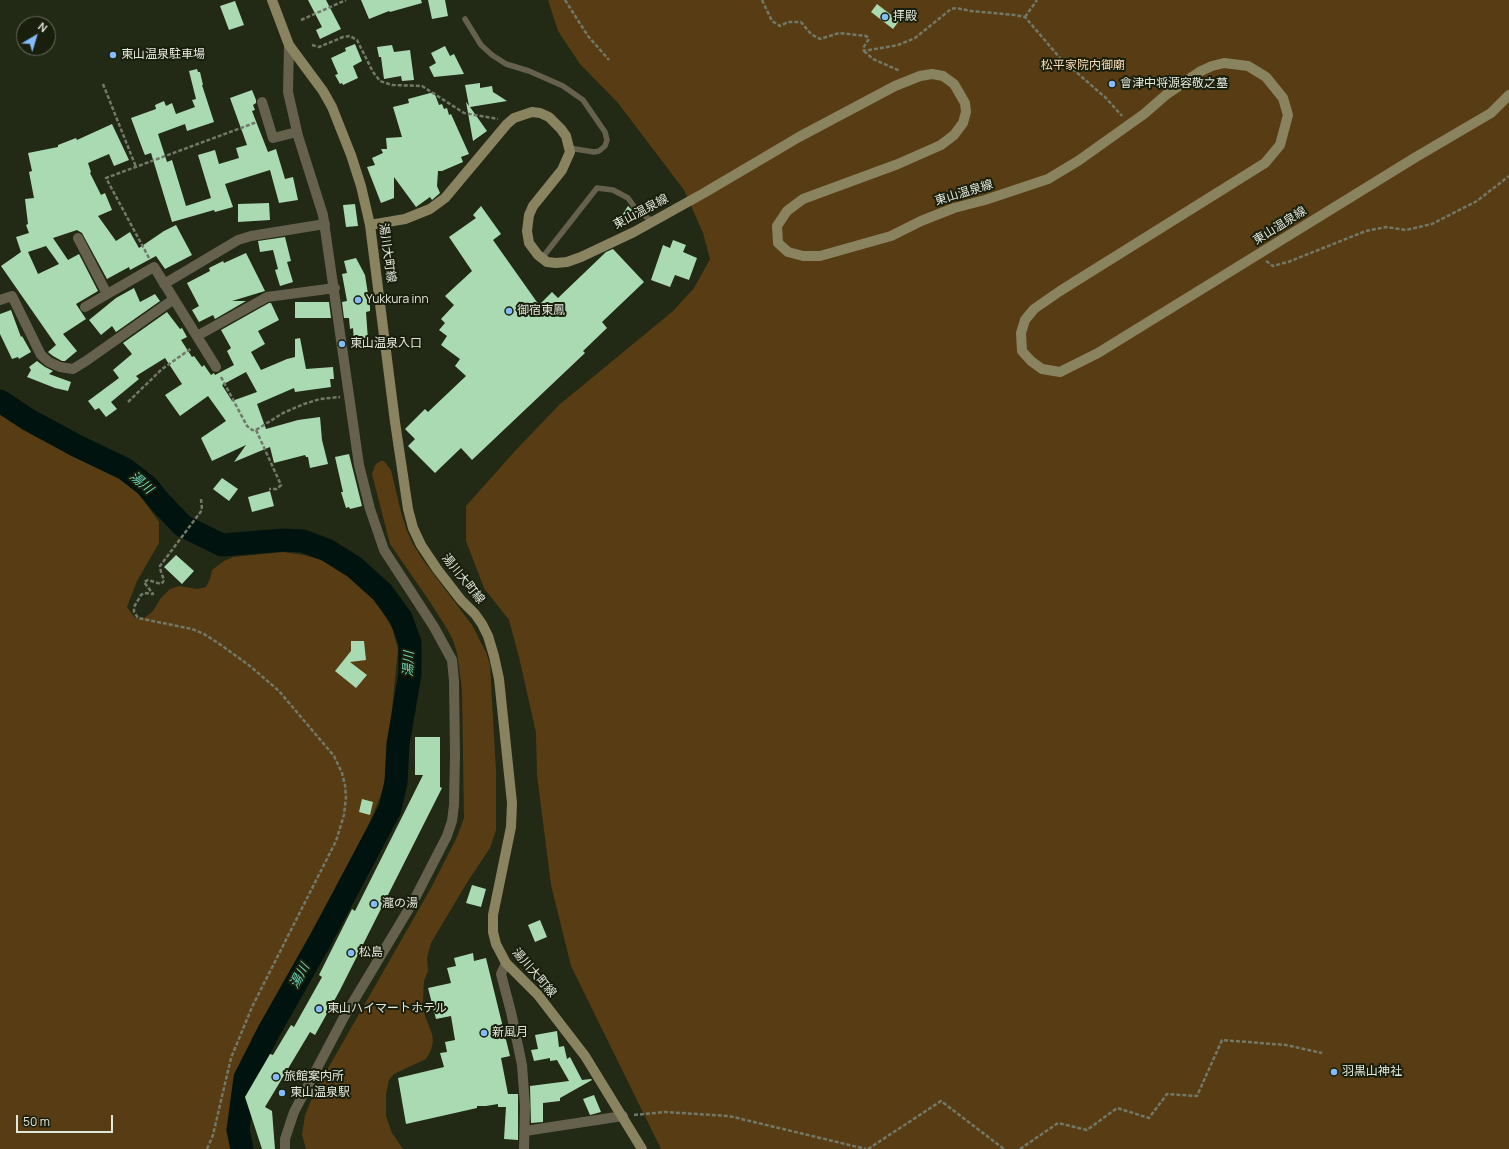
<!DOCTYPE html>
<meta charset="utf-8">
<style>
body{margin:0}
#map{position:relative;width:1509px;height:1149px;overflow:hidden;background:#222915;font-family:Manrope,sans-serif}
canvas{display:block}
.north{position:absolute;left:16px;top:16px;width:40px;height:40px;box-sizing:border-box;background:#191f0c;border:1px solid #696f5f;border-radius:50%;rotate:38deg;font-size:11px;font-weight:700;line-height:16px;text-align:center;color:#e2e7db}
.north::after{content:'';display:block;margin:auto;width:14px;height:18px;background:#85bbfb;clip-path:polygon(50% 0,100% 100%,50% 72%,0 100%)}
.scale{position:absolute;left:16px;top:1115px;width:97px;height:18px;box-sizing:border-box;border:2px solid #e2e7db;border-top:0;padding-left:5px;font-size:12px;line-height:14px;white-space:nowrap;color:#e2e7db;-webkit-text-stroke:3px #191f0c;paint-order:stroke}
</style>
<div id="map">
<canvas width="1509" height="1149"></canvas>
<div class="north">N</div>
<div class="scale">50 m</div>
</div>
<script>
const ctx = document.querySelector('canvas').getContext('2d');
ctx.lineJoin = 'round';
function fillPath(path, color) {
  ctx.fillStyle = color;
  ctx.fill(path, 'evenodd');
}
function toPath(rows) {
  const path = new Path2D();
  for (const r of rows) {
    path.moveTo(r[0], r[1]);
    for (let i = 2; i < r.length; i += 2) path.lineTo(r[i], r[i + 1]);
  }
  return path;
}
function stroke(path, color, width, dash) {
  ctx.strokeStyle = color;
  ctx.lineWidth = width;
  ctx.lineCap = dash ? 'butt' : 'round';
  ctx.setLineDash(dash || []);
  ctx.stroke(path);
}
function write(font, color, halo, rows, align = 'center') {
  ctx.font = font + ' Manrope,"Noto Sans JP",sans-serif';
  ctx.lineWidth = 4;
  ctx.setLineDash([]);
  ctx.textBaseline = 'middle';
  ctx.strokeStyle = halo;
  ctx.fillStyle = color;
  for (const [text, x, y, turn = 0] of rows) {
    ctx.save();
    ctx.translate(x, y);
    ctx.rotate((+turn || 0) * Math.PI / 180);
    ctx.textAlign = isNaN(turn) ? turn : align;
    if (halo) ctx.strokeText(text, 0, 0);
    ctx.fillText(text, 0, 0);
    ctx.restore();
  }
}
fillPath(toPath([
 [548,0,1509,0,1509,1149,661,1149,571,966,551,885,537,775,536,733,519,657,509,620,484,588,466,541,466,506,515,451,559,405,673,311,694,288,710,259,703,233,684,190,618,103,580,64,558,31],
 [0,408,16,418,111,470,130,484,144,501,159,522,159,543,137,581,127,607,135,618,144,618,153,611,161,598,170,589,179,586,197,589,206,587,210,579,212,570,224,561,233,557,283,552,304,555,329,562,356,582,379,605,393,630,398,650,384,787,362,842,252,1038,237,1086,232,1149,0,1149],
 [380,461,384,461,391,470,401,512,407,531,413,544,423,560,472,625,486,652,490,665,496,771,496,830,490,848,468,881,431,943,427,958,428,971,424,981,423,1002,425,1016,432,1034,433,1041,431,1050,426,1059,394,1074,389,1080,386,1094,386,1116,392,1133,403,1149,306,1149,302,1135,305,1115,315,1091,431,888,457,837,464,818,462,690,457,653,453,640,446,627,428,599,390,544,372,474,375,465]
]), '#583c13');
stroke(toPath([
 [0,401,29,420,77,446,125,469,147,486,160,502,183,526,222,545,283,540,303,541,327,550,354,567,382,592,401,618,410,643,410,674,398,744,396,782,390,809,320,941,269,1031,245,1078,238,1130,242,1149]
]), '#01130f', 23);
fillPath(toPath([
 [308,0,326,0,341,29,320,39,316,30,322,27],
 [361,0,421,0,422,3,390,12,389,11,369,19],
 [428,0,445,0,448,16,432,19],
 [235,1,244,25,229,30,220,6],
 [877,4,899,21,893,29,871,12],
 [355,44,362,61,353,66,358,78,343,85,342,83,340,84,335,75,338,74,331,58,346,51,345,48],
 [392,45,394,52,410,50,414,80,402,81,401,76,384,79,381,57,379,57,377,47],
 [445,46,450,56,454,54,464,74,434,77,429,67,436,63,431,53],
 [197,69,198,72,200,72,203,85,202,85,214,122,187,131,185,124,158,134,167,162,172,160,186,206,211,198,198,155,215,150,219,164,239,158,236,148,247,145,230,98,252,90,256,100,256,103,253,105,255,110,252,111,268,152,276,149,285,179,293,177,298,200,279,203,270,170,225,184,233,207,215,212,214,210,172,222,151,153,145,155,144,153,131,118,156,109,155,105,164,101,166,106,172,103,176,114,195,107,192,100,196,99,189,71],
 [480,83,480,88,492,86,493,92,507,101,470,107,487,131,473,141,466,102,469,106,465,85],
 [434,92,439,105,442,104,444,109,447,108,449,115,451,114,469,154,461,157,463,162,442,171,438,171,437,186,440,193,432,200,430,197,416,207,394,177,394,198,381,203,367,167,375,165,372,158,383,153,381,149,387,149,386,138,402,137,393,107,409,103,408,99],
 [112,124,129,160,114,166,109,154,88,163,91,172,90,173,101,195,105,193,112,210,98,216,116,241,130,232,139,248,164,231,176,225,192,255,165,269,156,256,130,270,129,267,107,279,82,233,77,230,53,238,68,260,79,254,98,291,76,304,86,319,63,334,77,351,65,361,62,361,53,356,48,352,56,345,1,266,21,252,16,237,29,233,26,225,28,224,25,199,34,198,29,172,32,171,28,153,58,147,58,145,76,138,77,140],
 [46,246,59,264,38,274,28,252],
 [269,203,270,220,238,222,238,204],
 [355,204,358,226,346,227,343,205],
 [481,206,501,234,493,240,539,305,552,292,558,298,606,252,613,249,644,282,602,322,607,328,583,351,585,353,472,460,461,448,435,473,408,446,415,439,405,429,425,409,428,412,466,376,455,366,460,359,441,345,447,336,439,330,445,323,441,319,454,305,445,296,472,271,449,237,476,218,473,215],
 [628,206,636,214,631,223,621,217],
 [285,237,291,261,287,262,293,282,280,286,275,270,278,269,273,250,260,252,258,241],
 [673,240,686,245,683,252,697,258,689,280,675,275,670,287,651,280,663,245,670,248],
 [246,253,265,291,232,301,246,301,215,319,213,315,199,322,192,310,199,306,187,283,210,271,209,268,223,261,224,263],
 [356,258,365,275,370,307,370,311,366,312,368,340,354,341,353,328,350,329,349,318,344,318,342,302,347,301,342,274,347,273,344,261],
 [134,288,140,302,155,294,160,301,116,332,112,326,101,335,89,320,116,298],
 [295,302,329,302,331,318,295,318],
 [269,303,271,303,279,320,258,331,265,344,251,352,261,370,287,359,295,357,295,339,300,338,306,369,333,367,334,379,330,379,331,387,295,392,294,388,257,404,266,429,298,420,320,417,322,440,328,464,310,468,308,457,306,457,305,455,274,463,270,447,234,462,246,445,212,461,201,438,226,421,208,396,180,416,165,395,182,384,165,358,136,376,139,379,111,402,117,409,106,417,99,408,95,410,88,401,119,378,113,370,132,354,123,343,167,312,180,329,182,328,187,337,181,340,192,357,194,356,202,367,204,365,211,375,214,373,215,375,234,365,227,351,231,348,221,330],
 [246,372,257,392,232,401,222,385],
 [11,310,21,337,22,336,31,352,19,359,18,357,12,359,0,334,0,314],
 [37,361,45,367,53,371,49,374,71,382,68,391,55,388,27,377,31,370,29,367],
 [349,454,362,506,350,509,349,507,346,508,341,492,343,492,335,457],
 [222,478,238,489,229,501,213,489],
 [270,491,274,506,252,512,248,497],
 [176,555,194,571,182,584,164,567],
 [351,641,364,641,366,660,350,662,367,675,356,688,335,671,351,651],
 [415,737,440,737,440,787,442,788,339,992,315,1035,310,1032,265,1107,272,1111,275,1149,262,1149,245,1097,270,1054,273,1055,291,1025,294,1027,322,977,319,975,352,909,355,911,423,775,415,775],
 [362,799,373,802,370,815,359,812],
 [472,885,486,889,481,907,466,903],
 [540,920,547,937,535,942,528,925],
 [473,953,474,961,486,958,510,1056,501,1058,508,1094,518,1094,518,1140,504,1139,506,1107,498,1107,498,1104,486,1106,477,1106,477,1108,406,1124,398,1078,444,1067,440,1053,447,1052,445,1042,455,1040,451,1016,436,1019,428,988,451,983,447,968,456,966,454,958],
 [557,1031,559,1047,564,1046,567,1059,570,1057,582,1080,591,1079,592,1080,560,1098,560,1101,543,1103,543,1122,531,1123,530,1086,569,1081,557,1060,550,1061,550,1058,534,1061,531,1050,538,1049,535,1035],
 [594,1095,601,1112,590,1115,583,1099]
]), '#aadab2');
stroke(toPath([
 [565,0,588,36,609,60],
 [762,0,772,21,780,26,788,22,801,22,811,34,820,39,839,33,866,36,869,39,863,48,864,51,898,45,915,38,951,9,956,8,971,11,1015,15,1025,17,1060,58,1106,98,1122,116],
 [1025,17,1037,0],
 [301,20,346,0],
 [312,45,319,47,343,37,350,36,357,40,373,72,380,81,392,85,422,86,464,113,498,119],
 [864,51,873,59,900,71],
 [103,84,136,167],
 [149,258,106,178,257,122],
 [1266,261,1273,266,1288,262,1366,231,1386,227,1406,230,1432,224,1477,201,1509,176],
 [221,377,247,426,252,430,256,430,283,413,304,404,320,399,340,397],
 [128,402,162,369,192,348],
 [256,430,281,485,277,489,269,489],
 [201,499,202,510,160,566,161,572,164,580,163,582,161,584,148,580,144,582,153,594,144,593,141,595,134,607,134,612,138,618,192,629,204,634,221,645,250,666,279,691,334,756,342,773,345,785,346,797,344,815,336,841,252,1007,231,1058,213,1135,207,1149],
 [634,1115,665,1112,729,1116,866,1149],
 [868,1149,941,1101,1004,1149],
 [1020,1149,1058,1123,1087,1130,1117,1108,1149,1118,1167,1094,1197,1096,1222,1040,1286,1045,1322,1053]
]), '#727968', 2.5, [4, 2]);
stroke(toPath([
 [465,19,481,45,492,55,506,64,529,71,563,86,583,100,605,132,607,140,605,146,599,151,594,152,569,148],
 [542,258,597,188,613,190,628,198,636,209,653,222]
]), '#66614c', 5.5);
stroke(toPath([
 [262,102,273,138,297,132],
 [78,238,107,294],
 [164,284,238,240,251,236,325,224],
 [0,300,12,296,41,355,49,362,60,367,73,369,86,361,174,299],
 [85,307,154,267,216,367],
 [197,336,267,297,335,288],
 [506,963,501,974,511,1012,522,1065,525,1106,524,1149],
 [525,1131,623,1116],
 [285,1149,285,1139,294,1112,344,1017,413,902,447,836,452,821,454,805,455,754,454,681,452,660,434,627,384,550,370,509,359,465,323,215,298,136,288,92,289,45]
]), '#66614c', 10);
stroke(toPath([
 [272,0,289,45,323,91,332,107,351,155,361,186,370,225,395,422,408,509,413,528,421,545,437,569,461,600,475,614,482,624,488,636,494,656,499,679,512,803,511,827,493,915,493,932,496,944,506,963,538,995,585,1056,642,1149],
 [370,225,405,219,430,209,445,198,507,124,514,118,532,112,540,113,549,117,561,129,566,136,570,152,562,170,533,206,529,215,527,231,529,243,538,255,547,262,556,263,567,262,581,257,634,232,704,193,799,137,895,86,920,76,932,74,943,76,954,84,965,103,966,112,963,123,954,135,941,145,898,164,803,199,787,211,777,226,778,243,788,252,803,256,820,256,891,236,921,221,954,208,985,200,1048,179,1078,161,1144,114,1167,94,1201,71,1212,66,1224,63,1248,66,1266,77,1283,98,1288,115,1280,145,1265,163,1060,291,1034,309,1025,320,1021,333,1022,351,1031,361,1042,369,1060,372,1098,353,1416,157,1491,113,1509,95]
]), '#8a8360', 10);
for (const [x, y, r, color] of [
 [885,17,4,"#85bbfb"],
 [113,55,4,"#85bbfb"],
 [1112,84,4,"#85bbfb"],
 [358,300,4,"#85bbfb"],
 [509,311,4,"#85bbfb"],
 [342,344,4,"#85bbfb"],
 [374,904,4,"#85bbfb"],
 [351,953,4,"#85bbfb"],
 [319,1009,4,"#85bbfb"],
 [484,1033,4,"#85bbfb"],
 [1334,1072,4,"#85bbfb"],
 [276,1077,4,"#85bbfb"],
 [282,1093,4,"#85bbfb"]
]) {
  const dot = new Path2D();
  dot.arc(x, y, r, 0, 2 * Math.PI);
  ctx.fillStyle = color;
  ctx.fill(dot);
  stroke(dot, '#191f0c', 1.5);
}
write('12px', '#e2e7db', '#191f0c', [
 ["拝殿",893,17],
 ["東山温泉駐車場",121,55],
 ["會津中将源容敬之墓",1120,84],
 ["Yukkura inn",366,300],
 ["御宿東鳳",517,311],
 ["東山温泉入口",350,344],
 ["瀧の湯",382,904],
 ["松島",359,953],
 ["東山ハイマートホテル",327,1009],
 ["新風月",492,1033],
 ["羽黒山神社",1342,1072],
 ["旅館案内所",284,1077],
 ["東山温泉駅",290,1093]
], 'left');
write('12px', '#feddb6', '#191f0c', [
 ["松平家院内御廟",1083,66]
]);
write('12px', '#e2e7db', '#191f0c', [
 ["東山温泉線",964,193,-17],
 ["東山温泉線",641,212,-28],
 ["東山温泉線",1280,226,-32],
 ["湯川大町線",387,253,82],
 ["湯川大町線",463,579,51],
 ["湯川大町線",534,973,49]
]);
write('italic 13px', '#6dd5bb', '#191f0c', [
 ["湯川",141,483,41],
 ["湯川",409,664,-88],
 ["湯川",300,976,-62]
]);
</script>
